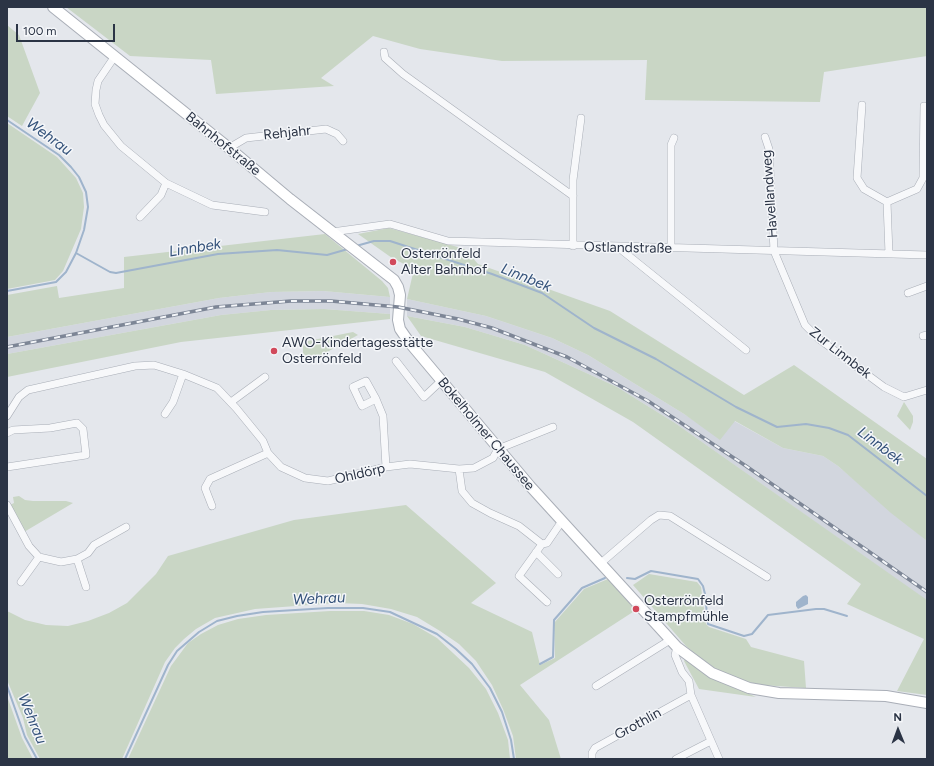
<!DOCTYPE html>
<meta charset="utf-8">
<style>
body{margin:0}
#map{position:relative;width:934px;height:766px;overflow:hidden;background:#e4e7ec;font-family:Figtree,sans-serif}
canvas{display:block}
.frame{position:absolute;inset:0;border:8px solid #2b3445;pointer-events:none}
.north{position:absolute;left:878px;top:710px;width:40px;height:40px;-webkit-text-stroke:3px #f4f6f9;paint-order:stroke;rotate:359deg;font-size:11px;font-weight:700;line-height:16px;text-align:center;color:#2b3445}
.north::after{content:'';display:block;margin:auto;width:14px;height:18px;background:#2b3445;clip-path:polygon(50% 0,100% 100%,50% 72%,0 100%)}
.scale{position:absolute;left:16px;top:24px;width:99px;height:18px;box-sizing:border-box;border:2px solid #2b3445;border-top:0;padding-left:5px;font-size:12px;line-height:14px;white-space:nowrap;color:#2b3445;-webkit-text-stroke:3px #f4f6f9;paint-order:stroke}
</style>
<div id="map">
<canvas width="934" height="766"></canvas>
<div class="frame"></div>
<div class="north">N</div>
<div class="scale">100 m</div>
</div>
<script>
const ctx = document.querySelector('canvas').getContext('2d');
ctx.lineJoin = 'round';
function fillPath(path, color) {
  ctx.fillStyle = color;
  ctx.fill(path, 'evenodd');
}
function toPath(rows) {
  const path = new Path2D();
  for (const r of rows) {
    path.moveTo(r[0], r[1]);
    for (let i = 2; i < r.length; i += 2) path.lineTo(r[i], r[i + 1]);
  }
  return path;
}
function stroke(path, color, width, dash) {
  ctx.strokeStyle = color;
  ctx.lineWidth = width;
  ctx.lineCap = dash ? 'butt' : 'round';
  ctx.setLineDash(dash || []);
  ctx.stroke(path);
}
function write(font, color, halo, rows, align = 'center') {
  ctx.font = font + ' Figtree,sans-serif';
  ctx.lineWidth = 3;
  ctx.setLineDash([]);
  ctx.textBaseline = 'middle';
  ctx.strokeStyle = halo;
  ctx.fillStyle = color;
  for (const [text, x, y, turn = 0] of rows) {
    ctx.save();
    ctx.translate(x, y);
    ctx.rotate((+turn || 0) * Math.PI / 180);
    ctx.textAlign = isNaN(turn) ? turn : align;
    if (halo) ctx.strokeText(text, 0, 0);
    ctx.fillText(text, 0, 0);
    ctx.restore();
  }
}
fillPath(toPath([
 [323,291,390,297,390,314,324,309,271,310,221,315,7,354,7,337,219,298,271,292],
 [407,299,486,316,552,338,588,355,684,414,720,438,734,421,783,448,823,456,838,466,927,541,927,601,675,423,617,387,525,345,465,327,407,316]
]), '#d2d6de');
fillPath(toPath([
 [66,7,927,7,927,56,824,72,820,102,645,100,647,60,502,61,420,49,373,36,321,78,334,86,216,94,211,60,130,56],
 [7,25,19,35,40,93,22,126,7,116],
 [7,123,57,157,76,178,83,193,84,207,81,229,63,271,55,280,7,289],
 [389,228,465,249,478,264,610,311,744,395,794,365,927,459,927,541,891,513,838,466,823,456,783,448,735,421,720,440,684,414,588,355,552,338,486,316,407,299,414,269,392,258,358,234],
 [325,234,382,281,388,288,390,297,323,291,271,292,219,298,7,337,7,295,57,286,59,298,124,288,124,257],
 [324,309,390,314,390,319,181,342,7,377,7,354,221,315,271,310],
 [407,316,465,327,525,345,617,387,675,423,927,600,927,695,897,691,924,639,847,604,861,584,633,422,545,372,421,336],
 [353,332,358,335,307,363,303,353,303,342],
 [904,402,913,416,913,422,910,430,897,416],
 [19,496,25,500,33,501,66,501,73,503,24,532,10,505,14,503,13,497],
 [406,505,496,583,471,603,532,632,540,665,555,658,554,623,584,589,608,579,636,610,520,685,549,720,561,759,516,759,513,736,503,709,492,685,476,661,459,644,440,631,417,617,391,609,362,604,337,603,255,609,215,618,196,629,184,639,175,648,165,662,122,759,40,759,27,735,23,718,7,680,7,611,25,620,46,625,68,626,88,621,109,613,127,603,156,574,168,556,294,520],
 [649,574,697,582,701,587,706,624,709,627,746,639,751,647,804,661,806,688,762,685,736,679,722,673,699,657,686,646,633,585],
 [330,611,364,611,389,615,413,624,437,638,469,668,486,689,498,713,508,740,510,759,128,759,171,666,188,643,201,634,218,625,238,619,266,615],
 [685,659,703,673,756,697,699,689,684,661],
 [7,696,22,738,33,759,7,759]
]), '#c9d6c5');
fillPath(toPath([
 [806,595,808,597,808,604,798,609,796,606,796,602,803,596]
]), '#9fb4cc');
stroke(toPath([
 [7,120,59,155,71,167,79,177,86,192,88,207,84,230,76,253,66,272,56,282,7,291],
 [356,246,374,241,390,241,492,274,542,293,594,328,656,359,736,407,777,427,806,424,829,428,848,435,927,496],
 [76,253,110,272,116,273,218,254,277,250,327,255,348,249],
 [627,578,635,579,651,571,698,579,703,586,705,594,708,624,744,636,752,634,768,615,816,609,824,609,847,616],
 [540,664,553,657,554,620,582,588,605,578],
 [7,686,25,737,37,759],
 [125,759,168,665,177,651,199,632,217,621,237,616,263,612,328,608,363,608,390,612,437,634,456,649,472,664,490,688,502,712,511,740,514,759]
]), '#9fb4cc', 2);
const minor = toPath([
 [384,52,385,58,403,74,573,196],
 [115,56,98,81,96,90,95,104,99,115,104,125,121,146,166,183,161,195,140,217],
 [862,105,857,178,864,189,887,202],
 [765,137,769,149,774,251,805,325,819,339,884,387,904,397,927,390],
 [229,148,246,138,326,129,337,134,343,141],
 [166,183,212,205,265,212],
 [332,232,390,224,448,241,927,255],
 [573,246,573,180,581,118],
 [619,248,746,350],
 [671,248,671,145,674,138],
 [889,254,887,202,917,189,923,178,924,106],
 [908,293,927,286],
 [923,336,927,335],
 [396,361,424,397,441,381],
 [376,399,362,406,353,387,366,381,376,399,383,416,386,467],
 [231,402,265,377],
 [165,414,173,402,183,374],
 [7,416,19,397,28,390,135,366,154,365,183,374,217,388,236,408,263,441,268,453,281,467,305,478,328,481,386,467,410,464,459,469,474,468,493,458,498,449,553,427],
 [7,433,13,430,50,428,77,423,83,429,86,455,7,467],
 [459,469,462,491,472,503,490,513,519,526,542,544],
 [7,505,29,546,39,557,61,562,77,559,88,553,94,545,126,527],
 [212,506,205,488,210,479,268,453],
 [536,552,558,574],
 [77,559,86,587],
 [601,563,651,520,659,515,670,516,767,577],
 [21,582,39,557],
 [547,602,519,576,542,544,547,543,562,521],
 [677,647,675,655,682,672,689,681,691,695,719,759],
 [596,686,670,640],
 [592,759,592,753,595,748,691,695],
 [676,759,711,741]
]);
const secondary = toPath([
 [53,7,229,148,290,199,394,280,398,287,400,295,398,320,400,329,409,342,530,486,677,647,712,673,749,688,779,693,886,696,927,703]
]);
stroke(minor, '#a9aeb7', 8);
stroke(secondary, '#a9aeb7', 12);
stroke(minor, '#f7f8fa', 7);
stroke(secondary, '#fff', 10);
const rail = toPath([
 [7,347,216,307,291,301,331,301,398,307,458,319,492,328,567,357,648,401,746,466,927,592]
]);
stroke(rail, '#7d8696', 3.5);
stroke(rail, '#f4f6f9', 2, [6]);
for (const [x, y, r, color] of [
 [393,262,4,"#d1495b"],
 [274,351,4,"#d1495b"],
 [636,609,4,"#d1495b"]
]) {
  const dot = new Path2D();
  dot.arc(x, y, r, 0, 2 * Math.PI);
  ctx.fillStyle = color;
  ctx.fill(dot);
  stroke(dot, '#f4f6f9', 1.5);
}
write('14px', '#2b3445', '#f4f6f9', [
 ["Rehjahr",287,133,-6],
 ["Bahnhofstraße",223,144,39],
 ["Havellandweg",770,194,-94],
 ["Ostlandstraße",628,248,1],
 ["Zur Linnbek",840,353,38],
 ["Bokelholmer Chaussee",486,434,50],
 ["Ohldörp",360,474,-13],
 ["Grothlin",638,724,-29]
]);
write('14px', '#2b3445', '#f4f6f9', [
 ["Osterrönfeld",401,254],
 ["Alter Bahnhof",401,270],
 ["AWO-Kindertagesstätte",282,343],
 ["Osterrönfeld",282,359],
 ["Osterrönfeld",644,601],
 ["Stampfmühle",644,617]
], 'left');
write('italic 15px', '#34527a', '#f4f6f9', [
 ["Wehrau",49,137,36],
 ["Linnbek",195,248,-9],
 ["Linnbek",526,278,22],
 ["Linnbek",880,446,37],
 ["Wehrau",319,599,-3],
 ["Wehrau",32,719,68]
]);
</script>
